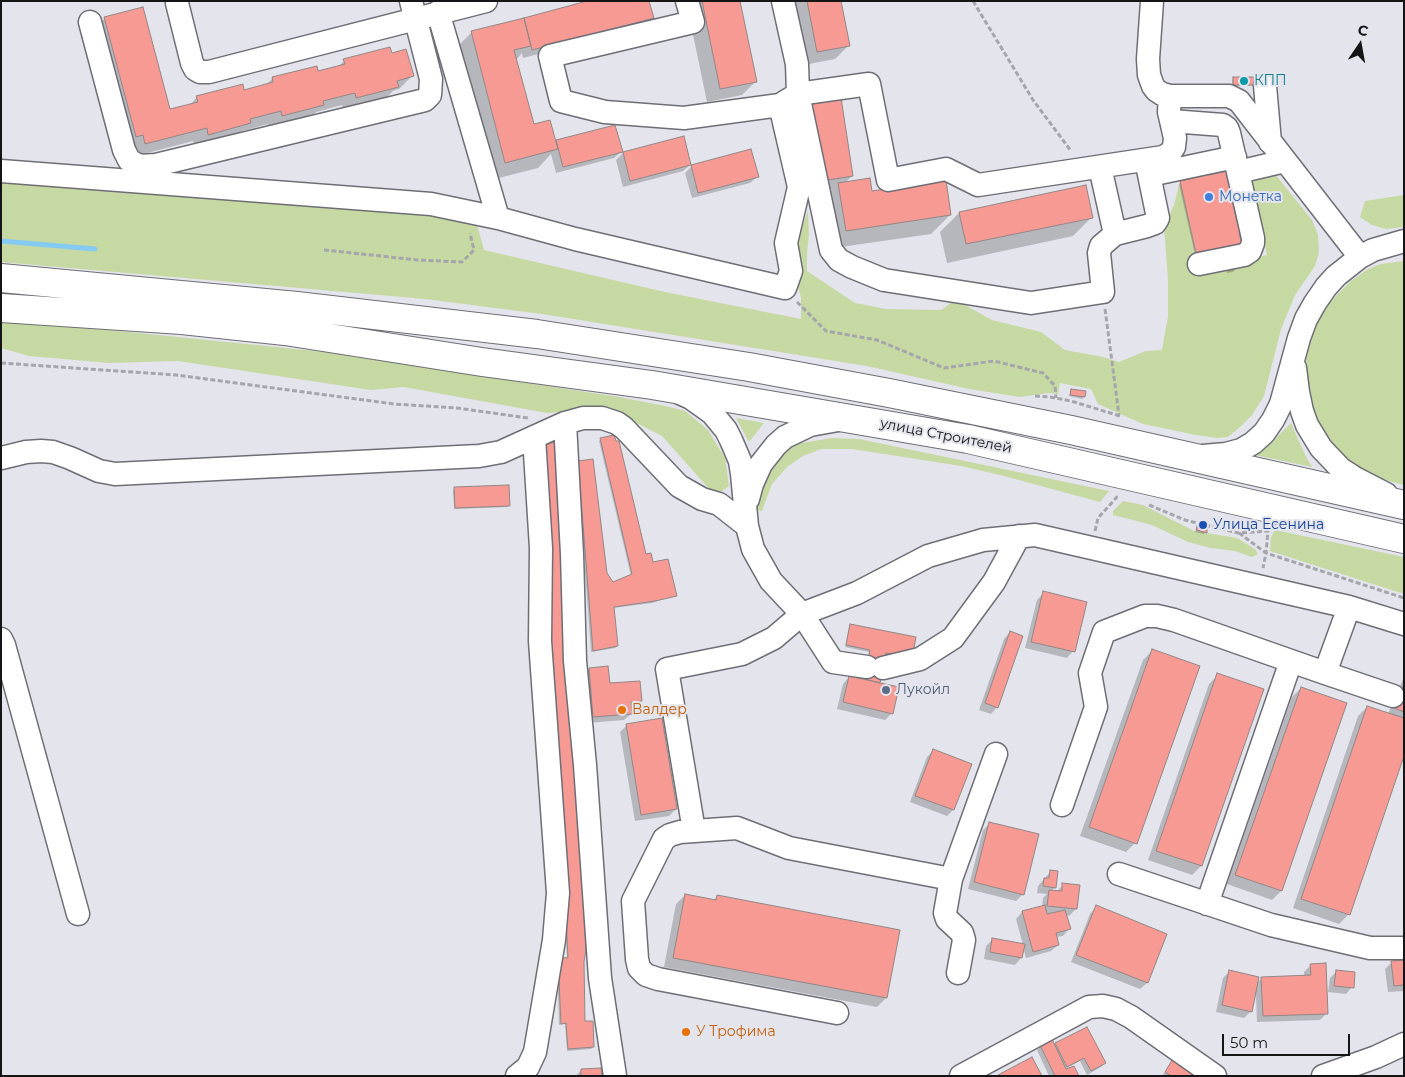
<!DOCTYPE html>
<meta charset="utf-8">
<style>
body{margin:0}
#map{position:relative;width:1405px;height:1077px;overflow:hidden;background:#e4e4ed;font-family:Montserrat,sans-serif}
canvas{display:block}
.frame{position:absolute;inset:0;border:2px solid #151518;pointer-events:none}
.north{position:absolute;left:1335px;top:20px;width:50px;height:50px;-webkit-text-stroke:4px #e4e4ed;paint-order:stroke;rotate:12deg;font-size:14px;font-weight:700;line-height:20px;text-align:center;color:#151518}
.north::after{content:'';display:block;margin:auto;width:18px;height:22px;background:#151518;clip-path:polygon(50% 0,100% 100%,50% 72%,0 100%)}
.scale{position:absolute;left:1222px;top:1034px;width:128px;height:22px;box-sizing:border-box;border:2px solid #151518;border-top:0;padding-left:6px;font-size:15px;line-height:18px;white-space:nowrap;color:#151518;-webkit-text-stroke:4px #e4e4ed;paint-order:stroke}
</style>
<div id="map">
<canvas width="1405" height="1077"></canvas>
<div class="frame"></div>
<div class="north">С</div>
<div class="scale">50 m</div>
</div>
<script>
const ctx = document.querySelector('canvas').getContext('2d');
ctx.lineJoin = 'round';
function fillPath(path, color) {
  ctx.fillStyle = color;
  ctx.fill(path, 'evenodd');
}
function toPath(rows) {
  const path = new Path2D();
  for (const r of rows) {
    path.moveTo(r[0], r[1]);
    for (let i = 2; i < r.length; i += 2) path.lineTo(r[i], r[i + 1]);
  }
  return path;
}
function stroke(path, color, width, dash) {
  ctx.strokeStyle = color;
  ctx.lineWidth = width;
  ctx.lineCap = dash ? 'butt' : 'round';
  ctx.setLineDash(dash || []);
  ctx.stroke(path);
}
function write(font, color, halo, rows, align = 'center') {
  ctx.font = font + ' Montserrat,sans-serif';
  ctx.lineWidth = 4;
  ctx.setLineDash([]);
  ctx.textBaseline = 'middle';
  ctx.strokeStyle = halo;
  ctx.fillStyle = color;
  for (const [text, x, y, turn = 0] of rows) {
    ctx.save();
    ctx.translate(x, y);
    ctx.rotate((+turn || 0) * Math.PI / 180);
    ctx.textAlign = isNaN(turn) ? turn : align;
    if (halo) ctx.strokeText(text, 0, 0);
    ctx.fillText(text, 0, 0);
    ctx.restore();
  }
}
fillPath(toPath([
 [1274,173,1312,220,1318,235,1319,252,1315,266,1295,295,1281,329,1264,396,1252,415,1240,427,1228,437,1218,438,1196,435,1143,424,1098,404,1091,389,1060,383,1058,394,1049,393,1020,397,969,389,867,366,542,314,425,299,1,262,1,176,398,205,476,221,484,250,665,292,801,319,801,298,797,282,794,249,808,211,809,234,807,254,807,271,855,303,886,309,941,310,951,303,963,304,992,320,1041,332,1065,350,1103,357,1119,362,1146,351,1162,350,1168,316,1168,279,1164,227,1174,205,1180,181,1195,250,1191,259,1195,273,1267,255,1250,180],
 [1404,195,1404,227,1386,229,1372,225,1360,217,1365,201],
 [1404,261,1404,485,1374,477,1342,457,1317,420,1309,402,1304,376,1308,342,1317,321,1331,301,1351,281,1368,269,1381,264],
 [1,319,325,352,619,397,665,406,685,411,708,430,725,458,729,486,722,491,711,491,662,436,619,414,564,412,547,413,404,387,371,390,178,361,109,363,29,356,1,348],
 [736,418,764,423,749,442],
 [1291,423,1305,455,1312,467,1255,455,1266,448],
 [832,438,859,439,1109,491,1100,502,1004,476,961,466,852,449,821,449,803,456,787,467,772,484,762,511,757,510,757,496,776,454,796,444],
 [1123,501,1143,505,1194,531,1237,538,1255,549,1258,554,1252,557,1235,551,1211,548,1188,542,1152,525,1113,515,1113,511],
 [1275,530,1404,557,1404,594,1270,551,1271,537]
]), '#c6d9a2');
fillPath(toPath([
 [592,1,652,18,643,27,523,58,522,53,516,60,533,126,555,142,615,126,621,152,614,158,556,173,551,154,538,168,487,181,453,51,472,32],
 [686,1,739,1,756,81,742,95,707,102],
 [791,1,840,1,849,45,835,59,804,65],
 [105,18,169,110,190,105,197,97,244,91,265,86,273,78,317,73,337,68,344,61,391,54,412,76,399,89,393,91,384,100,343,111,342,105,316,112,310,118,269,129,268,124,242,131,237,136,195,147,193,141,132,157,91,32],
 [1233,78,1253,84,1251,86,1232,86,1232,80],
 [795,111,852,176,845,183,871,193,950,215,931,234,827,249,820,203,832,190,809,194],
 [683,138,690,165,683,171,623,187,616,160,623,153],
 [692,166,757,177,750,183,692,198,685,173],
 [1197,175,1242,232,1196,259,1179,184,1196,179,1195,176],
 [959,213,1092,217,1073,236,947,263,940,232],
 [1234,267,1235,270,1233,272,1227,273,1226,270],
 [1071,390,1084,397,1082,399,1069,396],
 [601,439,645,556,676,595,652,603,613,608,617,646,615,648,591,652,577,464,606,573,612,584,631,576,599,441],
 [539,449,583,961,584,1022,593,1047,591,1049,567,1051,565,1024,559,1025,557,960,567,959],
 [455,488,509,505,507,507,454,509,453,490],
 [1197,527,1205,532,1204,534,1195,532],
 [1044,593,1073,651,1067,658,1025,648,1037,600],
 [851,625,909,660,885,655,879,684,892,713,885,720,837,709,843,684,849,677,863,680,869,652,845,647,849,627],
 [1010,632,997,707,991,714,979,710,1004,639],
 [1152,651,1135,843,1126,852,1080,836,1143,660],
 [589,669,609,684,641,701,634,708,631,708,631,714,624,720,587,723,583,676],
 [1218,675,1262,690,1201,866,1192,875,1148,860,1209,684],
 [1404,677,1404,752,1348,915,1339,924,1293,908,1358,716,1367,707,1388,714],
 [1301,688,1346,704,1281,891,1272,900,1227,884,1292,697],
 [627,725,676,809,669,816,635,821,620,732],
 [933,751,953,810,947,816,910,802,927,757],
 [989,824,1023,894,1016,901,968,889,983,830],
 [1051,871,1055,888,1051,891,1056,892,1063,885,1076,909,1069,916,1066,915,1069,929,1063,936,1056,937,1058,945,1051,951,1026,958,1023,947,1021,958,1015,965,984,959,986,946,993,939,1023,945,1016,919,1022,912,1042,907,1043,898,1047,894,1037,893,1038,886],
 [685,895,713,901,717,897,886,998,877,1007,664,967,676,904],
 [1096,907,1166,934,1147,983,1140,989,1071,962,1090,914],
 [1404,961,1404,991,1388,992,1385,969,1392,962],
 [1311,965,1327,1013,1320,1020,1257,1022,1256,993,1251,1011,1244,1018,1216,1012,1223,978,1229,972,1256,984,1262,978,1304,976,1304,972],
 [1336,972,1352,987,1346,994,1328,992,1330,978],
 [1056,1044,1105,1063,1101,1067,1087,1075,1080,1061,1064,1069,1078,1076,1049,1076,1037,1050,1041,1046,1054,1047],
 [1172,1061,1194,1076,1162,1076],
 [581,1070,600,1076,576,1076]
]), '#0003');
stroke(toPath([
 [1,241,95,249]
]), '#85caf3', 5);
const building = toPath([
 [587,1,649,1,654,18,532,50,524,18,587,1],
 [702,1,740,1,757,82,720,89,702,1],
 [807,1,841,1,850,46,817,52,807,1],
 [143,7,170,109,198,102,196,96,243,84,244,90,273,82,272,77,317,66,318,71,345,64,343,59,390,47,392,53,406,49,414,76,397,81,399,87,356,98,355,93,323,101,324,105,282,116,281,111,250,119,251,123,208,135,207,128,145,144,143,135,136,137,104,17,143,7],
 [524,18,531,46,514,50,534,124,550,120,558,149,505,163,471,31,524,18],
 [1233,77,1254,77,1254,85,1233,85,1233,77],
 [840,91,853,176,822,181,808,96,840,91],
 [615,125,623,152,563,167,556,140,615,125],
 [684,136,691,165,630,181,623,152,684,136],
 [751,149,759,177,698,193,691,165,751,149],
 [1208,171,1209,175,1226,171,1237,222,1241,222,1243,232,1239,233,1243,248,1197,258,1180,181,1197,177,1196,173,1208,171],
 [870,178,872,191,946,180,951,215,846,231,838,183,870,178],
 [1086,185,1093,218,966,244,959,212,1086,185],
 [1071,389,1086,391,1085,397,1070,395,1071,389],
 [614,435,616,441,619,441,646,554,651,553,653,562,668,559,677,596,655,601,614,607,618,646,593,651,578,461,593,459,607,573,613,582,632,574,600,438,614,435],
 [555,442,570,647,586,949,584,962,585,1021,593,1021,594,1047,568,1049,566,1023,561,1024,558,957,568,958,541,446,555,442],
 [509,485,510,506,455,508,454,487,509,485],
 [1197,526,1207,529,1207,533,1196,530,1197,526],
 [1043,591,1087,602,1075,652,1031,642,1043,591],
 [850,624,916,637,912,659,886,653,880,683,864,679,870,650,846,645,850,624],
 [1010,631,1023,636,998,708,985,703,1010,631],
 [1152,649,1200,666,1137,844,1089,827,1152,649],
 [608,666,610,683,640,681,642,701,631,702,632,714,593,717,589,668,608,666],
 [1217,673,1264,689,1202,866,1156,851,1217,673],
 [849,676,899,687,893,714,843,702,849,676],
 [1404,684,1404,712,1394,708,1404,684],
 [1301,687,1347,703,1282,891,1235,875,1301,687],
 [1367,706,1404,718,1404,756,1350,915,1301,899,1367,706],
 [662,718,677,809,641,815,626,724,662,718],
 [933,749,972,764,954,810,915,796,933,749],
 [989,822,1039,834,1024,895,974,882,989,822],
 [1050,870,1058,871,1056,888,1043,886,1044,878,1049,878,1050,870],
 [1062,883,1080,885,1077,909,1047,906,1049,890,1062,891,1062,883],
 [685,894,716,900,717,895,900,930,887,998,673,958,685,894],
 [1045,905,1047,914,1065,910,1071,929,1056,933,1059,945,1033,952,1022,911,1045,905],
 [1096,905,1167,934,1148,983,1076,955,1096,905],
 [992,938,1025,944,1022,958,990,952,992,938],
 [1404,960,1404,985,1394,986,1391,961,1404,960],
 [1326,963,1328,1014,1263,1016,1261,977,1311,975,1310,964,1326,963],
 [1229,970,1259,977,1252,1012,1222,1005,1229,970],
 [1336,970,1355,972,1354,988,1334,986,1336,970],
 [1087,1027,1106,1063,1091,1071,1084,1058,1067,1067,1055,1043,1087,1027],
 [1052,1039,1066,1069,1074,1066,1079,1076,1055,1076,1040,1045,1052,1039],
 [1032,1057,1042,1076,998,1076,998,1075,1032,1057],
 [1172,1060,1199,1070,1195,1076,1171,1076,1165,1072,1172,1060],
 [601,1068,602,1076,581,1076,581,1069,601,1068]
]);
fillPath(building, '#f89a94');
stroke(building, '#918685', 1);
const minor = toPath([
 [687,1,693,22,550,56,561,101,605,112,684,118,780,105],
 [783,1,797,64,798,94,831,250,839,260,852,267,884,280,1031,303,1103,292,1099,253,1101,246,1115,234,1100,167],
 [1152,1,1148,59,1149,75,1153,86,1156,90,1162,94,1170,96,1229,96,1239,101,1360,257],
 [177,3,192,63,195,69,200,72,209,72,486,1],
 [438,12,498,218],
 [90,22,124,150,129,160,139,166,156,165,425,100,430,95,431,79,411,1],
 [1265,86,1270,142],
 [1171,121,1223,125,1227,128,1229,133,1238,172],
 [1,171,431,204,498,218,575,239,785,288,791,271,786,243,799,187,780,105,798,94,869,84,888,180,946,169,978,185,1163,157,1170,153,1174,147,1175,138,1169,112,1170,96],
 [1150,175,1235,157],
 [1115,234,1147,226,1155,223,1158,218,1146,160],
 [1199,264,1244,255,1250,251,1253,243,1253,238,1238,172,1285,161],
 [1295,368,1298,392,1302,411,1307,425,1321,448,1341,469,1355,478,1386,494],
 [680,393,691,398,712,413,726,430,731,440,740,461,742,474,747,526,753,549,771,581,802,614,833,662,867,667],
 [565,423,572,554,575,661,585,765,600,978,615,1076],
 [1203,456,1226,454,1241,450,1253,443,1264,433,1273,420,1281,404,1299,338,1306,319,1315,303,1326,287,1336,276,1360,257,1373,250,1404,241],
 [1,458,26,452,41,451,53,452,70,458,99,471,115,474,479,456,501,452,565,423,583,418,602,418,617,423,624,428,679,486,702,499,719,504,747,526],
 [748,499,752,484,761,464,776,445,785,437,810,425,838,420],
 [1,639,4,645,78,914],
 [883,668,920,659,953,638,994,582,1019,536],
 [1325,673,1393,696],
 [1062,805,1096,707,1090,673,1104,632,1145,616,1157,616,1174,620,1325,673,1349,607],
 [694,831,667,669,742,654,774,638,802,614,857,593,928,556,983,540,1035,535,1349,607,1404,624],
 [1119,874,1271,925,1370,948,1404,948],
 [951,879,945,913,947,919,962,933,964,940,958,973],
 [1207,904,1291,661],
 [837,1013,658,979,646,975,639,968,637,959,633,901,664,839,670,835,680,832,737,828,789,848,951,879,996,754],
 [517,1076,528,1067,535,1052,554,940,558,893,540,641,541,548,534,437],
 [961,1076,1089,1007,1103,1006,1116,1009,1131,1017,1215,1076],
 [1323,1076,1376,1057,1404,1044]
]);
const major = toPath([
 [1,278,297,306,537,334,749,367,889,393,1071,430,1404,505],
 [1,308,182,320,285,331,482,362,652,385,968,439,1404,539]
]);
stroke(minor, '#6e6e76', 25);
stroke(major, '#6e6e76', 30);
stroke(toPath([
 [973,1,1033,100,1071,151],
 [324,250,418,260,462,262,474,250,470,233],
 [797,302,826,331,877,340,944,368,994,361,1043,373,1055,386,1056,398],
 [1105,309,1119,415],
 [1,363,176,375,394,404,457,408,528,418],
 [1035,396,1050,397,1071,401,1120,416],
 [1149,505,1185,520,1238,533,1268,531,1266,553,1404,598],
 [1095,531,1098,518,1117,497,1119,497],
 [1239,533,1266,553,1263,568]
]), '#a5a5ac', 3, [5, 2.5]);
stroke(minor, '#fff', 22);
stroke(major, '#fff', 28);
for (const [x, y, r, color] of [
 [1244,81,5,"#0f9aa8"],
 [1209,197,5,"#3f7fe0"],
 [1203,525,5,"#1a4fb4"],
 [886,690,5,"#5c6f8a"],
 [622,710,5,"#e8710a"],
 [686,1032,5,"#e8710a"]
]) {
  const dot = new Path2D();
  dot.arc(x, y, r, 0, 2 * Math.PI);
  ctx.fillStyle = color;
  ctx.fill(dot);
  stroke(dot, '#e4e4ed', 2);
}
write('14px', '#0d838f', '#e4e4ed', [
 ["КПП",1254,81]
], 'left');
write('14px', '#366cbe', '#e4e4ed', [
 ["Монетка",1219,197]
], 'left');
write('14px', '#151518', '#e4e4ed', [
 ["улица Строителей",946,436,11]
]);
write('14px', '#164399', '#e4e4ed', [
 ["Улица Есенина",1213,525]
], 'left');
write('14px', '#4e5e75', '#e4e4ed', [
 ["Лукойл",896,690]
], 'left');
write('14px', '#c56008', '#e4e4ed', [
 ["Валдер",632,710],
 ["У Трофима",696,1032]
], 'left');
</script>
